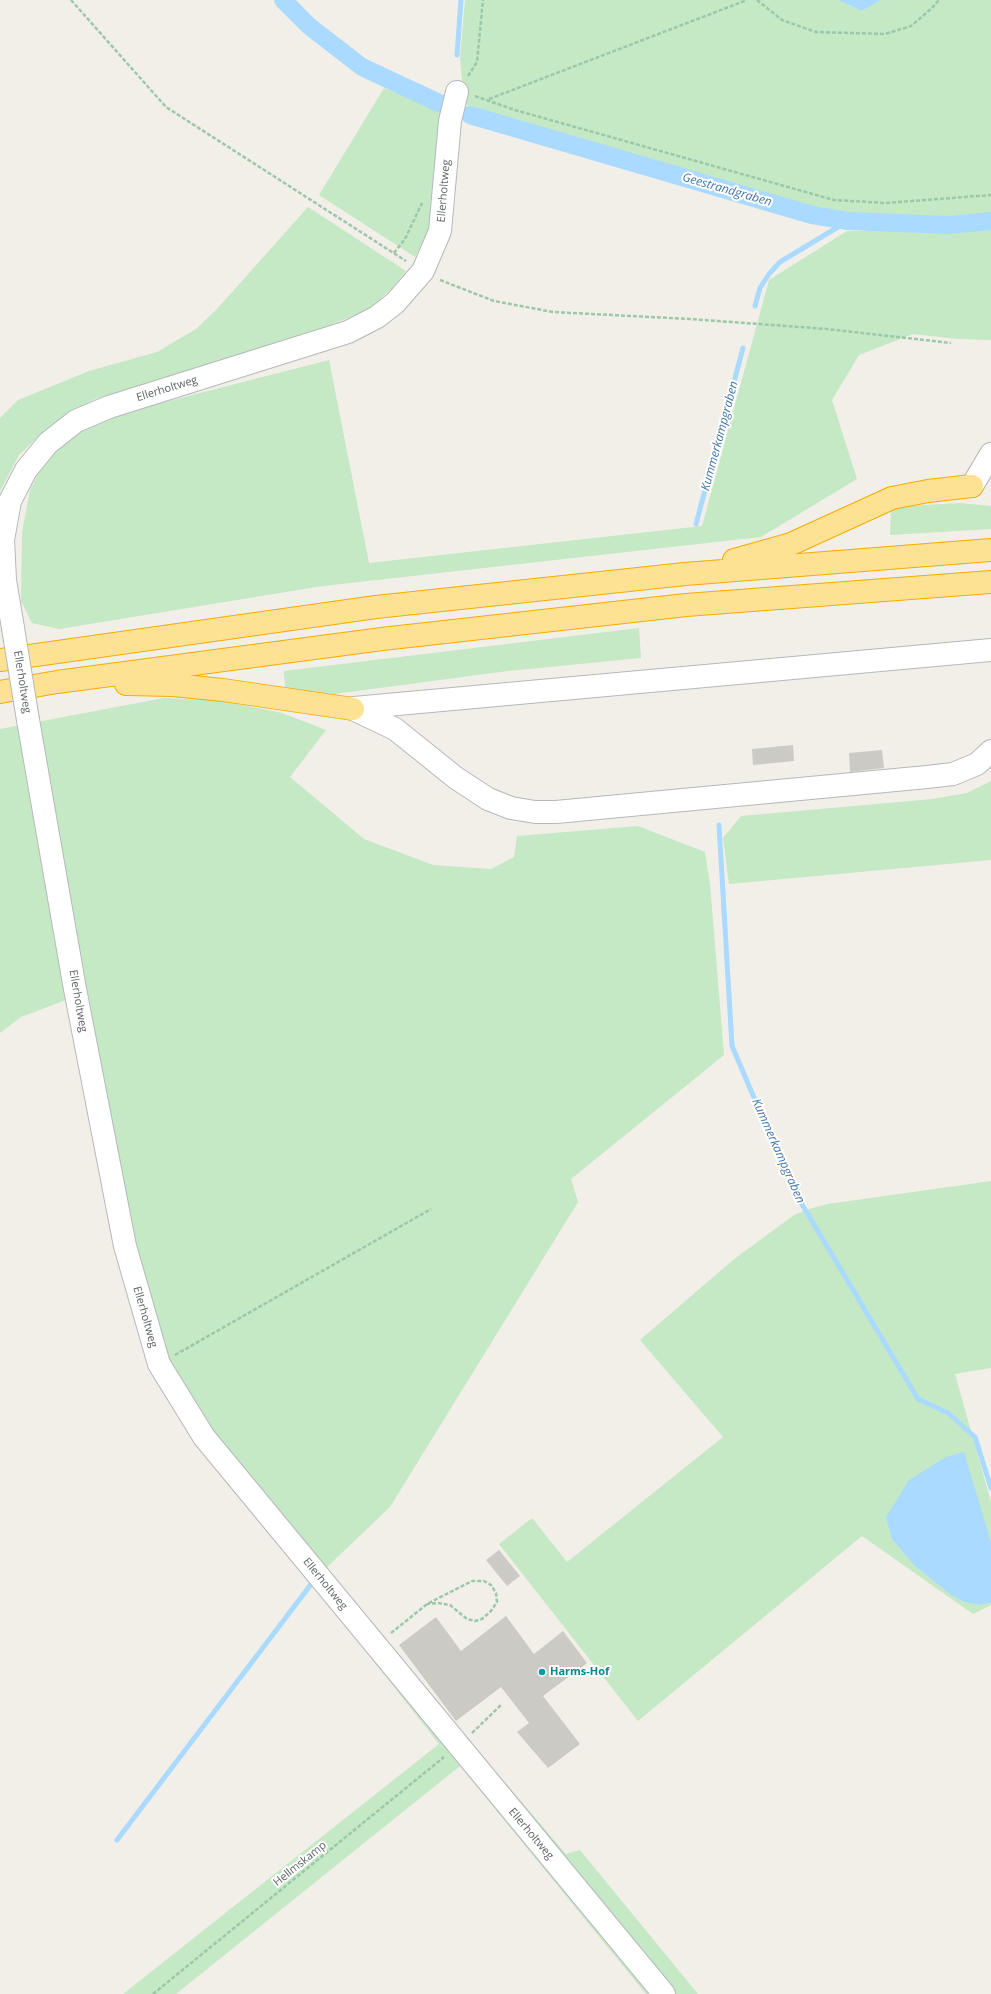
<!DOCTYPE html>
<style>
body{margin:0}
canvas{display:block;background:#f1efe8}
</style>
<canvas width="991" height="1994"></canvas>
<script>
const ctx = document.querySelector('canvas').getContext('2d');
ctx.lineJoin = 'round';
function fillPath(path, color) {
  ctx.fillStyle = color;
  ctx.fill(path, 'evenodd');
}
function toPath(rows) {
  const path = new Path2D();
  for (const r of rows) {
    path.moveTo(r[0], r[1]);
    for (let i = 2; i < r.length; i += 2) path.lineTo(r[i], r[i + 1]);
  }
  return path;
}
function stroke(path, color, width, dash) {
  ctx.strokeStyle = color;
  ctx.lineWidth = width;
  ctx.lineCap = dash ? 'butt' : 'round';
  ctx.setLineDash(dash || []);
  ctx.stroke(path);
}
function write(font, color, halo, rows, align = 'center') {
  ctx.font = font + ' "Open Sans",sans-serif';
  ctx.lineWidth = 4;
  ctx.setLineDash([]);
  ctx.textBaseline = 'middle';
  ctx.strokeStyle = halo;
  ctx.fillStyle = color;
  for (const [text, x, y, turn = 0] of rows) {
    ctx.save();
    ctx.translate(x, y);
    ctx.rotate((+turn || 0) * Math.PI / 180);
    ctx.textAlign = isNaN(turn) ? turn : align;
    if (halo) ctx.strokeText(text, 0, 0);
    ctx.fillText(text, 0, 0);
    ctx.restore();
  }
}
fillPath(toPath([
 [465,0,838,0,862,11,881,0,991,0,991,215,952,218,852,217,812,211,504,120,464,104,460,58],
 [384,88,443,111,428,233,415,257,319,195],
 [308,207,406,271,392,288,371,308,307,335,95,399,44,431,19,455,0,491,0,418,18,400,89,371,157,352,196,329,217,309],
 [991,227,991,340,958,339,913,334,859,355,832,400,857,479,761,537,323,586,59,629,32,623,21,601,22,532,30,490,42,466,64,439,110,416,329,360,369,563,702,526,769,280,847,231,944,231],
 [960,503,991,506,991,529,890,535,891,507],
 [639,628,641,658,508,671,334,694,285,688,284,671],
 [164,698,223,701,282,713,326,730,290,777,364,839,433,865,491,869,514,857,517,836,638,826,705,852,710,884,724,1055,571,1179,578,1202,390,1507,324,1570,566,1854,580,1850,698,1994,646,1994,460,1766,176,1994,123,1994,439,1744,312,1583,155,1366,71,998,21,1017,0,1033,0,729],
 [991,781,991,860,729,884,723,838,741,816,933,799,967,793],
 [991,1181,991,1368,955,1374,991,1502,991,1542,963,1452,915,1566,951,1595,964,1602,979,1605,991,1603,991,1605,973,1614,862,1536,638,1721,499,1544,532,1518,567,1562,723,1437,640,1340,733,1260,794,1215,809,1209,828,1204]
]), '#c5e8c5');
fillPath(toPath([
 [838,0,881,0,862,11],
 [964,1452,991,1542,991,1603,979,1605,964,1602,951,1595,915,1566,892,1539,886,1517,909,1480,946,1457]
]), '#aadaff');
stroke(toPath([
 [457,55,461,0],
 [755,306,760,288,769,274,780,262,848,221],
 [696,524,743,348],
 [719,825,732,1046,794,1191,918,1399,948,1413,975,1437,991,1488],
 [117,1840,312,1583]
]), '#aadaff', 5);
stroke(toPath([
 [283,0,309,26,362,67,439,103],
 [470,115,812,215,848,221,949,225,991,221]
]), '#aadaff', 18);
fillPath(toPath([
 [793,745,794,761,753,765,752,749],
 [882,750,884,768,850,772,849,753],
 [499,1550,520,1576,507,1586,486,1560],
 [506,1616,534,1654,563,1631,587,1663,543,1696,580,1744,548,1768,517,1732,529,1723,501,1687,456,1721,399,1645,436,1617,461,1651]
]), '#cccac5');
const minor = toPath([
 [972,486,991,454],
 [13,628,5,580,3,540,10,501,26,470,48,443,76,421,109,407,348,332,377,317,395,303,423,271,440,231,450,121,457,92],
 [354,708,991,650],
 [353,709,395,729,456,778,488,799,511,808,535,812,556,812,927,777,953,774,977,764,991,751],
 [28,720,75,989,125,1246,159,1364,204,1437,664,1994]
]);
const highway = toPath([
 [734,560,791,544,892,498,928,491,972,486],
 [0,660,376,607,685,574,991,550],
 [126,684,173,685,223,690,353,709],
 [0,692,57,682,382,639,686,605,991,582]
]);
stroke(minor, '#b5b8bc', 24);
stroke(highway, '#f9ab00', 24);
stroke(toPath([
 [71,0,166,107,406,261],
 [757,0,782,20,816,32,885,34,911,26,932,8,939,0],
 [468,76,477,62,483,0],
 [475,96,515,110,834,200,886,203,991,195],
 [489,99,747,0],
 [394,253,405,239,422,203],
 [440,280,494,301,553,312,690,319,827,329,951,343],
 [175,1355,431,1209],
 [391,1633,427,1604,472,1581,484,1581,491,1585,496,1593,497,1602,491,1611,482,1619,475,1621,467,1619,450,1605,438,1603,427,1604],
 [472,1733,502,1704],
 [153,1994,444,1757]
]), '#9cc7a9', 2.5, [4, 2]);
stroke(minor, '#fff', 22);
stroke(highway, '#fde293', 22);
const minorBridge = toPath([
 [13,628,28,720]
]);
stroke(minorBridge, '#b5b8bc', 24, []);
stroke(minorBridge, '#fff', 22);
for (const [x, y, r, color] of [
 [542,1672,4,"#0f9aa8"]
]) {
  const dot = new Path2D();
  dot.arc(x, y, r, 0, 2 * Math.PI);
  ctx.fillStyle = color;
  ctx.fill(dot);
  stroke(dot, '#fff', 1.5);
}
write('11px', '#5f6368', '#fff', [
 ["Ellerholtweg",444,191,-85],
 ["Ellerholtweg",167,389,-17],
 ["Ellerholtweg",22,682,81],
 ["Ellerholtweg",78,1001,80],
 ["Ellerholtweg",145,1317,74],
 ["Ellerholtweg",325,1584,51],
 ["Ellerholtweg",531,1834,50],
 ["Hellmskamp",300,1864,-39]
]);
write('bold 11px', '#0d838f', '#fff', [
 ["Harms-Hof",550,1672]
], 'left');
write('italic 12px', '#4174aa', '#fff', [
 ["Geestrandgraben",727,190,16],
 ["Kummerkampgraben",720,436,-75],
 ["Kummerkampgraben",778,1151,66]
]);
</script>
